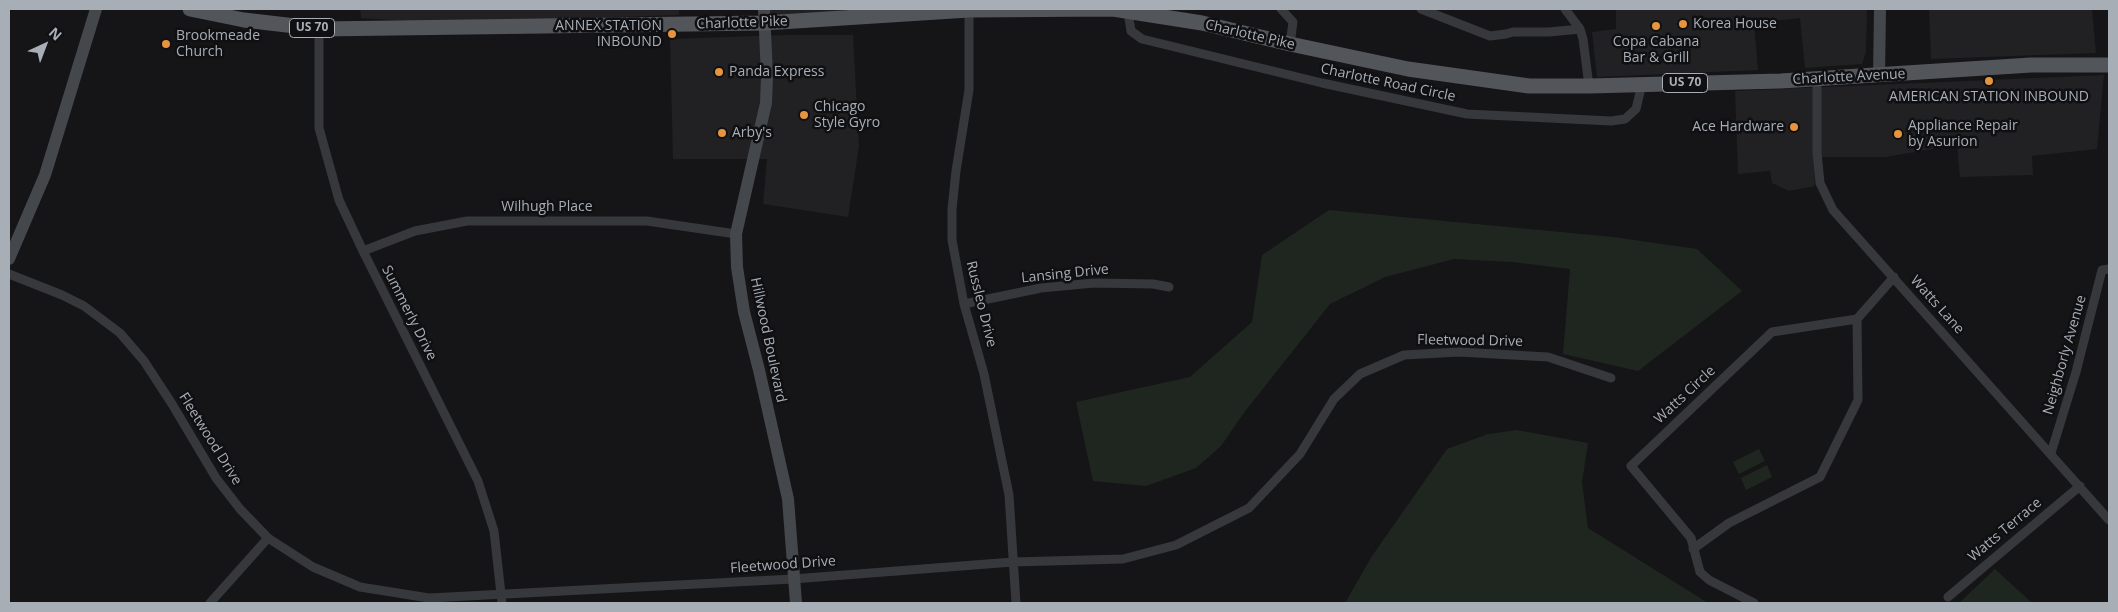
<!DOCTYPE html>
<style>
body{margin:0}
#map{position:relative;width:2118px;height:612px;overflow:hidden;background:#151517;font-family:"Open Sans",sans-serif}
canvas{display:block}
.frame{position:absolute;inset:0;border:10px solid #a8aeb6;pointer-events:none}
.north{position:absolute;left:20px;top:20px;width:50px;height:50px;-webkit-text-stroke:4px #101012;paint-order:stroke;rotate:43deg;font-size:14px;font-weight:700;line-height:20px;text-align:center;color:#a8aeb6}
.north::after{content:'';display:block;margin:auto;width:18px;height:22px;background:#a8aeb6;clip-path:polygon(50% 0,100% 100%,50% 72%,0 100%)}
</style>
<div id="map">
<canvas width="2118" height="612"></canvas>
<div class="frame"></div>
<div class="north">N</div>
</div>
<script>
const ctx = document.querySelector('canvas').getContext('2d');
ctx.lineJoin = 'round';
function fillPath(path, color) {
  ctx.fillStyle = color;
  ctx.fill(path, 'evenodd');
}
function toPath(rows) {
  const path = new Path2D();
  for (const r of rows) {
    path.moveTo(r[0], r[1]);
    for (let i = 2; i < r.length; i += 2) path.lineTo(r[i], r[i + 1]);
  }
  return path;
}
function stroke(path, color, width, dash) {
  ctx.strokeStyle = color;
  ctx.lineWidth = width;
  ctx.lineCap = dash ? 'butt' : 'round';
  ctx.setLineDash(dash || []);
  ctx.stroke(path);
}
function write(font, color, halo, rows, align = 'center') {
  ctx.font = font + ' "Open Sans",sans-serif';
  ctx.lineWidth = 5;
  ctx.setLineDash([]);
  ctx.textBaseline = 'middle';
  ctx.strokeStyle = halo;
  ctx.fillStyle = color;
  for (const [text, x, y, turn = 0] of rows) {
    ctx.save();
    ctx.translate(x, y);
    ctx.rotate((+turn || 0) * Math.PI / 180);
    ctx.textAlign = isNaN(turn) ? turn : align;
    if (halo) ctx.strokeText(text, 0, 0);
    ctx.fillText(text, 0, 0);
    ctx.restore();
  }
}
fillPath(toPath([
 [360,9,679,9,679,15,439,23,361,18],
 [770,9,904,9,770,16],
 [1616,9,1867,9,1866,52,1862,64,1805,68,1800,18,1754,23,1758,70,1597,77,1592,32,1616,29],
 [1929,9,2092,9,2096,53,1931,59],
 [786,35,853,35,859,146,848,217,763,204,767,159,673,159,670,39],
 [2104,75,2097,149,2032,156,2033,175,1960,177,1957,145,1885,157,1813,157,1815,186,1789,191,1772,183,1770,171,1738,174,1735,91]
]), '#212123');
fillPath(toPath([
 [1329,210,1613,237,1697,249,1742,291,1638,371,1563,354,1570,269,1512,262,1454,259,1385,277,1330,304,1243,414,1221,446,1196,468,1146,486,1093,481,1076,402,1190,377,1252,322,1262,255],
 [1517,430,1588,443,1582,482,1588,528,1708,603,1345,603,1372,556,1447,449,1488,434],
 [1759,449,1765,461,1739,474,1733,462],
 [1767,465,1772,477,1746,490,1741,478],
 [1995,569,2032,603,1959,603]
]), '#1f261f');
stroke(toPath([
 [1281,9,1293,22,1290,44],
 [1421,9,1490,36,1506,34,1513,32,1549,32,1580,29],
 [1565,9,1580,29,1583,39,1589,86],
 [969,10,969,90,956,171,952,209,952,240,964,304,984,374,1009,495,1016,603],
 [1128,12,1131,31,1142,39,1322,83,1467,114,1611,121,1625,119,1636,109,1642,84],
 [319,29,319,128,339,200,363,251,478,481,494,531,502,603],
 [1817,79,1817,153,1820,183,1833,210,2109,520],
 [363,251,415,231,467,221,647,221,736,234],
 [9,274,62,295,84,306,120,333,144,361,172,404,216,478,240,509,268,538,313,567,360,587,429,598,793,579,1013,562,1123,559,1176,545,1249,508,1300,454,1334,399,1360,374,1404,355,1459,352,1548,357,1611,378],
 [964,304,1041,288,1094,283,1153,284,1169,287],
 [2051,453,2076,372,2102,270,2109,269],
 [1693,549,1729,523,1820,477,1858,400,1857,319],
 [1948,597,2080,486],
 [210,603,268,538],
 [1754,603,1709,580,1700,572,1691,538,1631,466,1772,332,1857,319,1894,277]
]), '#36383b', 9);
stroke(toPath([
 [764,9,767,76,766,103,736,234,737,267,744,312,759,370,788,499,796,603],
 [1879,76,1880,9],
 [9,259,45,175,96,9]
]), '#44474b', 12);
stroke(toPath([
 [190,9,244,20,321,29,764,23,969,10,1113,9,1202,23,1290,44,1408,69,1529,86,1589,86,1781,81,2031,65,2109,65]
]), '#52555a', 15);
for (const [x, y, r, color] of [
 [1683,24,5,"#e6943d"],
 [1656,26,5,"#e6943d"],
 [672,34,5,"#e6943d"],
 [166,44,5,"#e6943d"],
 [719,72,5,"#e6943d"],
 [1989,81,5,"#e6943d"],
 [804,115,5,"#e6943d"],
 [1794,127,5,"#e6943d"],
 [722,133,5,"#e6943d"],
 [1898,134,5,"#e6943d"]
]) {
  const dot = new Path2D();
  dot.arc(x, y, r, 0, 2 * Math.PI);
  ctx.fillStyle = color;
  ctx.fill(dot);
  stroke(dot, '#101012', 2);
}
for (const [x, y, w] of [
 [312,28,45],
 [1685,83,45]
]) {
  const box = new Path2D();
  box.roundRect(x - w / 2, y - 9.5, w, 19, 4);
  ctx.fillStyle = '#101012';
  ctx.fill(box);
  stroke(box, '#a8aeb6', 1);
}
write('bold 12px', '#a8aeb6', null, [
 ["US 70",312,28],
 ["US 70",1685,83]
]);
write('14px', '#a8aeb6', '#101012', [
 ["Charlotte Pike",742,23,-2],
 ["Charlotte Pike",1250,35,13],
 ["Charlotte Avenue",1849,77,-3],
 ["Charlotte Road Circle",1388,83,12],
 ["Wilhugh Place",547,207],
 ["Lansing Drive",1065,274,-6],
 ["Russleo Drive",981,304,76],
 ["Watts Lane",1937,305,48],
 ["Summerly Drive",409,313,63],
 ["Hillwood Boulevard",768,340,78],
 ["Fleetwood Drive",1470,341,1],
 ["Neighborly Avenue",2065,355,-74],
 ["Watts Circle",1685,395,-43],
 ["Fleetwood Drive",210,439,58],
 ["Watts Terrace",2005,530,-40],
 ["Fleetwood Drive",783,565,-4]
]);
write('14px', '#a8aeb6', '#101012', [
 ["Korea House",1693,24],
 ["ANNEX STATION",662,26,"right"],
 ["INBOUND",662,42,"right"],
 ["Brookmeade",176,36],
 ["Church",176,52],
 ["Copa Cabana",1656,42,"center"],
 ["Bar & Grill",1656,58,"center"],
 ["Panda Express",729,72],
 ["AMERICAN STATION INBOUND",1989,97,"center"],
 ["Chicago",814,107],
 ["Style Gyro",814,123],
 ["Appliance Repair",1908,126],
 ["by Asurion",1908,142],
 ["Ace Hardware",1784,127,"right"],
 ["Arby's",732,133]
], 'left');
</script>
